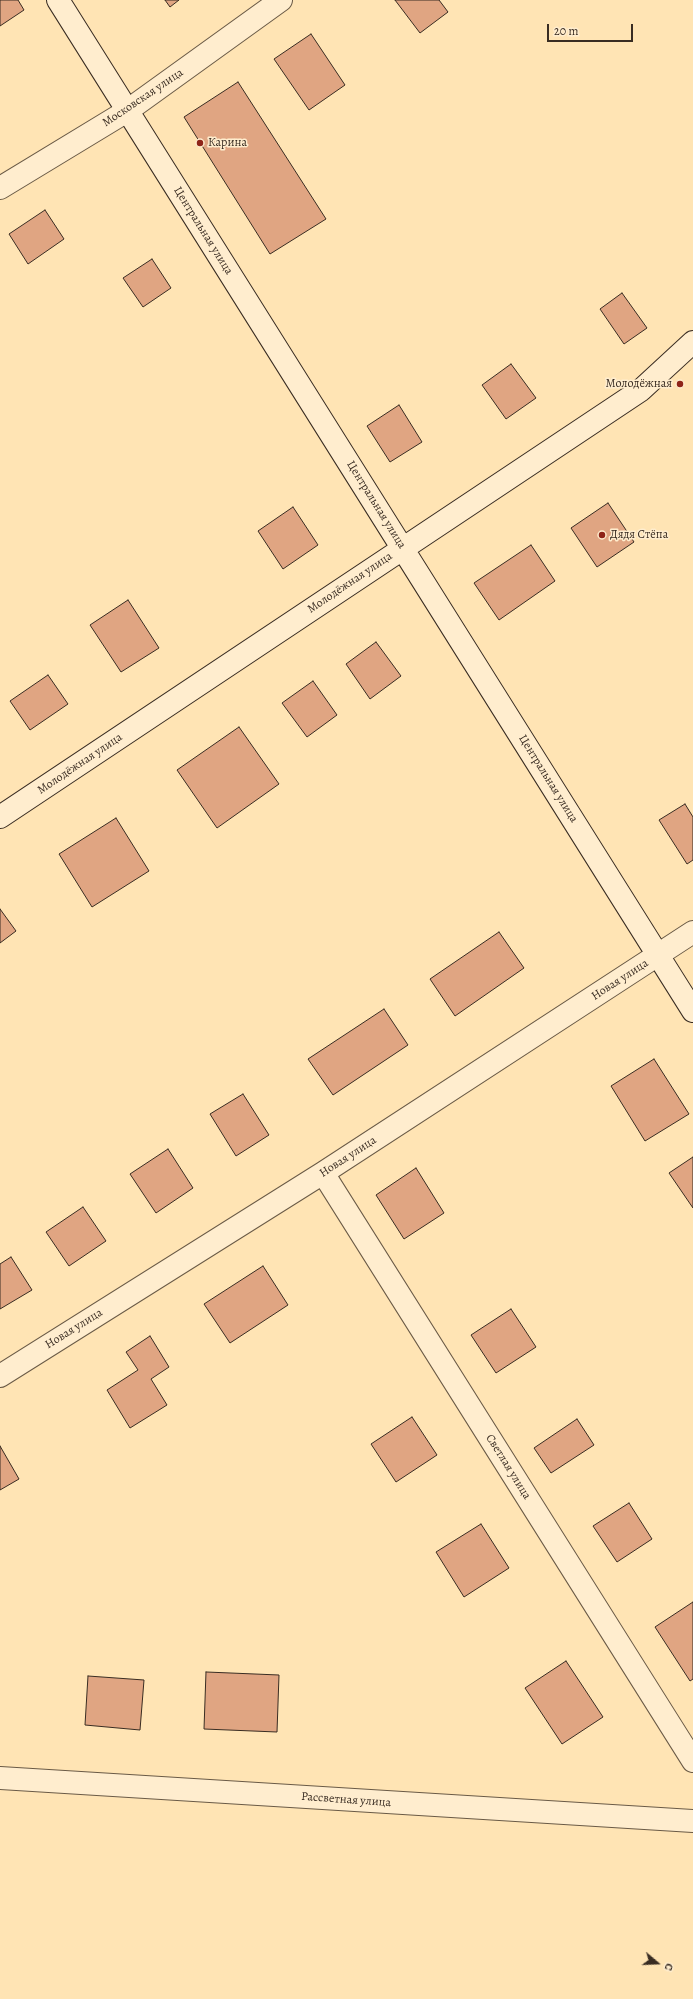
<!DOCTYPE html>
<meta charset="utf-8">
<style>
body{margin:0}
#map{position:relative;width:693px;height:1999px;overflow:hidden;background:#ffe4b4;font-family:Alegreya,serif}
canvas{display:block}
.north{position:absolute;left:637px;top:1943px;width:40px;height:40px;-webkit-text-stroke:3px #ffedce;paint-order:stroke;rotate:109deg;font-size:11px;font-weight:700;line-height:16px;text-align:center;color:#392c22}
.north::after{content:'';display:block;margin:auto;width:14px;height:18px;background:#392c22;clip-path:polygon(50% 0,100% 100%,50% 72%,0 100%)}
.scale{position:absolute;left:547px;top:24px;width:86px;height:18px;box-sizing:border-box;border:2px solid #392c22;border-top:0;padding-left:5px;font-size:12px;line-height:14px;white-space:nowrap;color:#392c22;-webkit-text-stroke:3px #ffedce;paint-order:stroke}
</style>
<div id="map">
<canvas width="693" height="1999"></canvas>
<div class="north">С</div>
<div class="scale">20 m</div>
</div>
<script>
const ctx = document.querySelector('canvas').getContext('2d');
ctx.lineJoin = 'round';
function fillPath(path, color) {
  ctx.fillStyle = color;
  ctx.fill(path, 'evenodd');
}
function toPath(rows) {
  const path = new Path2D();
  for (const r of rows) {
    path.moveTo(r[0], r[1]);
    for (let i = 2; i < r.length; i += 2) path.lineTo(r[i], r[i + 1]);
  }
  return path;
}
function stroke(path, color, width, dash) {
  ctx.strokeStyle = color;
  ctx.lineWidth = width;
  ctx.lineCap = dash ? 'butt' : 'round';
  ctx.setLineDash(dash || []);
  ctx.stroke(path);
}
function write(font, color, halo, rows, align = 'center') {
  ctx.font = font + ' Alegreya,serif';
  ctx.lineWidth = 3;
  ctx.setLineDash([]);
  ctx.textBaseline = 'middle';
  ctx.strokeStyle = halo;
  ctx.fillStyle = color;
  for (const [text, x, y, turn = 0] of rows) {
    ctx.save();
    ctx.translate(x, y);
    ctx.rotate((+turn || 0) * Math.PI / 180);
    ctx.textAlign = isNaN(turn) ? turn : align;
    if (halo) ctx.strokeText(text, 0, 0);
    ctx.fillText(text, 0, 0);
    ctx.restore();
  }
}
const building = toPath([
 [0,0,18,0,24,10,0,26,0,0],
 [165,0,179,0,170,7,165,0],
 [395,0,439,0,448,12,420,33,395,0],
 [311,34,345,85,309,110,274,59,311,34],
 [238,82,326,219,270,254,184,117,238,82],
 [45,210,64,239,28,264,9,234,45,210],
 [152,259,171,288,143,307,123,278,152,259],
 [622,293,647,328,624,344,600,309,622,293],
 [511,364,536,398,506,419,482,385,511,364],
 [399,405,422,442,390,462,367,426,399,405],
 [608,503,634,542,597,567,571,528,608,503],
 [293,507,318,545,283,569,258,531,293,507],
 [531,545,555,581,499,620,474,583,531,545],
 [128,600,159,648,121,672,90,625,128,600],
 [376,642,401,676,370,699,346,664,376,642],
 [48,675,68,704,30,730,10,701,48,675],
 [313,681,337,715,307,737,282,703,313,681],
 [239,727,279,784,217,828,177,770,239,727],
 [685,804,693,817,693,860,687,864,659,820,685,804],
 [116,818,149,871,92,907,59,854,116,818],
 [0,909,16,931,0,943,0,909],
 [499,932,524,968,455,1016,430,979,499,932],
 [384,1009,408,1045,333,1095,308,1059,384,1009],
 [654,1059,689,1114,645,1141,611,1086,654,1059],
 [243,1094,269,1135,236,1156,210,1114,243,1094],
 [168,1149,193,1188,156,1213,130,1174,168,1149],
 [693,1157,693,1208,669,1173,693,1157],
 [416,1168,444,1213,404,1239,376,1195,416,1168],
 [83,1207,106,1241,69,1266,46,1232,83,1207],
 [11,1257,32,1290,0,1309,0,1264,11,1257],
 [263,1266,288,1305,230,1343,204,1304,263,1266],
 [511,1309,536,1347,496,1373,471,1335,511,1309],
 [150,1336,169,1367,151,1379,167,1405,130,1428,107,1390,138,1370,126,1352,150,1336],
 [412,1417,437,1455,396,1482,371,1444,412,1417],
 [577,1419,594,1445,551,1473,534,1448,577,1419],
 [0,1446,19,1479,0,1490,0,1446],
 [629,1503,652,1539,617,1562,593,1526,629,1503],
 [481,1524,509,1568,464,1597,436,1552,481,1524],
 [693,1602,693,1679,690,1681,655,1627,693,1602],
 [566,1661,603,1717,562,1744,525,1688,566,1661],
 [206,1672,279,1675,277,1732,204,1729,206,1672],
 [88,1676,144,1680,140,1730,85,1725,88,1676]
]);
fillPath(building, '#e0a582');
stroke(building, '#392c22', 1);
const street = toPath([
 [0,188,127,111,281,0],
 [323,1173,693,1761],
 [0,1376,323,1173,693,932],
 [0,1778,693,1821]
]);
const secondary = toPath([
 [58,0,693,1011],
 [0,817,641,390,693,342]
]);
stroke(street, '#6a5a46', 24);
stroke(secondary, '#392c22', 24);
stroke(street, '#ffedce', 22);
stroke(secondary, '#ffedce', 22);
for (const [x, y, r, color] of [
 [200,143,4,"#8f2418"],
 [680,384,4,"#8f2418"],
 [602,535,4,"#8f2418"]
]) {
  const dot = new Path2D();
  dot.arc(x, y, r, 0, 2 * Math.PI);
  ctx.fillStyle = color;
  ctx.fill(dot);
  stroke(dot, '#ffedce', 1.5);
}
write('12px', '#392c22', '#ffedce', [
 ["Московская улица",143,98,-34],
 ["Центральная улица",203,231,58],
 ["Центральная улица",376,505,58],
 ["Молодёжная улица",350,583,-34],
 ["Молодёжная улица",80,764,-34],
 ["Центральная улица",548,779,58],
 ["Новая улица",620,980,-33],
 ["Новая улица",348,1157,-33],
 ["Новая улица",74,1329,-32],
 ["Светлая улица",508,1467,58],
 ["Рассветная улица",346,1800,4]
]);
write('12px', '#392c22', '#ffedce', [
 ["Карина",208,143],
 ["Молодёжная",672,384,"right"],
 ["Дядя Стёпа",610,535]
], 'left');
</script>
